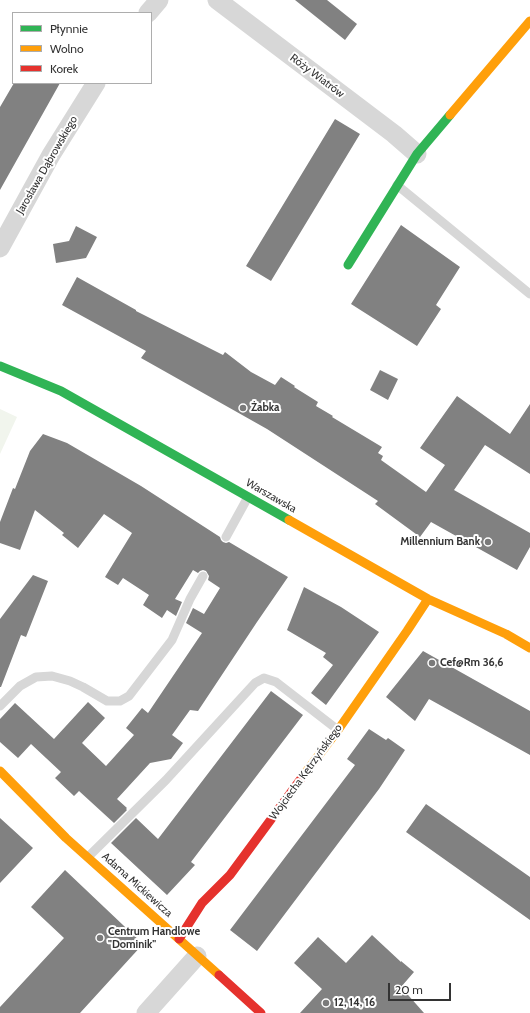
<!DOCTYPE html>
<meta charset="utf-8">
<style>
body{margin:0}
#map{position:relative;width:530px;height:1013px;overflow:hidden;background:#fff;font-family:Cabin,sans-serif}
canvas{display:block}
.legend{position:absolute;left:12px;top:12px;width:140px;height:72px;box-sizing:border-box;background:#fff;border:1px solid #adadad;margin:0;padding:5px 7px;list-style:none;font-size:12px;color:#333}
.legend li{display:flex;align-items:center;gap:8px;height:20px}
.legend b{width:20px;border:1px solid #adadad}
.scale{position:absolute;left:388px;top:983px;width:63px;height:18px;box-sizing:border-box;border:2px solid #333;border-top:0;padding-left:5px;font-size:12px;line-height:14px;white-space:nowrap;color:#333;-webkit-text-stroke:3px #fff;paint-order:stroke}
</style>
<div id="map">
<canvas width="530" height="1013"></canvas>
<ul class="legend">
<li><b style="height:5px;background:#30b455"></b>Płynnie</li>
<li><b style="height:5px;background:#ff9f0a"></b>Wolno</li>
<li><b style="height:5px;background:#e5322d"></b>Korek</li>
</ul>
<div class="scale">20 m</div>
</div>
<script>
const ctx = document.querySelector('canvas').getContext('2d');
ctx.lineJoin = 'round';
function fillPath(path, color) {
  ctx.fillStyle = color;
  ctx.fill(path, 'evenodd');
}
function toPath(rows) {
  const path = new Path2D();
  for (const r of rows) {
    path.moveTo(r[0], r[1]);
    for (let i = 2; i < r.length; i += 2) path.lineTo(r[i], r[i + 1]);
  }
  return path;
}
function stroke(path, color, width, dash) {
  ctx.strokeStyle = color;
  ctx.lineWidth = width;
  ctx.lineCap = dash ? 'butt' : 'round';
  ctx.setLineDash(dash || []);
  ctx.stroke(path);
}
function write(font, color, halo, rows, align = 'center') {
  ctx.font = font + ' Cabin,sans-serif';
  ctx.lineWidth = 4;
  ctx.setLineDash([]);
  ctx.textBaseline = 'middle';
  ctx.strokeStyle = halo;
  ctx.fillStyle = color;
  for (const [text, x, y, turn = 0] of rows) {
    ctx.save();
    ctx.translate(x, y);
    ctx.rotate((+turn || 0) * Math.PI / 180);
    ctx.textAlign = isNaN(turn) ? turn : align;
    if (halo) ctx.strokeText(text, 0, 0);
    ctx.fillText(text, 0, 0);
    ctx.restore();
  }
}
fillPath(toPath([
 [0,409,17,417,0,454]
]), '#f1f5ed');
fillPath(toPath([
 [295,0,327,0,357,24,345,40],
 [14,83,60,83,0,190,0,107],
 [335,119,360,134,271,281,246,266],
 [401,225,460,267,436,305,441,309,417,346,351,304],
 [76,226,97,237,86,258,56,263,53,244,69,241],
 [77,277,136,310,136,311,223,355,225,352,251,372,275,385,281,377,295,386,294,387,318,402,316,406,333,416,332,417,382,447,378,453,383,456,381,460,426,492,445,465,420,448,457,396,510,434,530,404,530,474,485,445,454,490,530,533,530,547,517,570,431,522,420,537,375,504,378,501,267,429,141,358,146,351,62,305],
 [380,370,398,379,388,400,370,390],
 [43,434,67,443,141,486,220,537,221,540,223,542,226,543,229,542,288,577,257,622,198,711,190,710,172,735,183,743,171,759,150,763,117,799,127,808,126,809,127,810,114,823,79,791,74,796,55,778,61,772,31,744,18,758,0,742,0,719,15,703,54,739,88,702,105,718,82,743,106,766,134,735,126,728,142,708,148,713,202,633,186,623,193,608,204,614,220,588,208,580,209,576,206,571,203,570,200,571,198,573,193,570,175,599,182,602,176,616,167,610,162,618,143,605,149,595,123,578,118,585,105,577,132,533,104,514,78,548,62,535,64,533,35,510,20,550,0,543,0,522,13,488,15,489,30,451],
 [33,575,48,581,26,637,21,635,1,687,0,687,0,619],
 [304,587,341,607,379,632,326,705,311,693,333,665,323,657,326,653,287,630],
 [423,651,530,711,530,755,429,699,415,721,386,697],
 [271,691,303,715,191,862,195,865,167,895,111,843,136,818,158,839],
 [369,729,386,740,388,738,405,750,379,789,257,951,230,930,355,765,347,759],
 [426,804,530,877,530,920,406,832],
 [0,818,33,848,0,883],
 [65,870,143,944,80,1013,0,1013,0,1007,64,938,31,907],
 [372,935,401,962,401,961,414,972,401,987,424,1013,300,1013,322,989,294,963,318,937,346,963]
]), '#818181');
stroke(toPath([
 [397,185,530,294],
 [226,537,248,497],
 [0,706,20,686,36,677,52,676,70,681,83,687,107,701,120,701,129,696,172,640,190,599,203,576],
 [88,857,166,780,255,683,264,678,276,682,338,730]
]), '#d7d7d7', 9);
stroke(toPath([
 [217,0,394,134,417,154],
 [148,13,159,0],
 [0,248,51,155,96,83],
 [146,1013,197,956]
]), '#d7d7d7', 19);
stroke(toPath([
 [348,265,417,154,450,115],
 [0,366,61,391,289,520]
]), '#30b455', 9);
stroke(toPath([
 [450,115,530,21],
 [289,520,428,599,506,634,530,648],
 [0,771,66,838,219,975],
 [303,776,338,730,407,631,428,599]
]), '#ff9f0a', 9);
stroke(toPath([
 [179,939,202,903,230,875,303,776],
 [219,975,261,1013]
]), '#e5322d', 9);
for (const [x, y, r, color] of [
 [243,408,4,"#7a7a7a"],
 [488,542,4,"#7a7a7a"],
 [432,663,4,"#7a7a7a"],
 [100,938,4,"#7a7a7a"],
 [326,1003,4,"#7a7a7a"]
]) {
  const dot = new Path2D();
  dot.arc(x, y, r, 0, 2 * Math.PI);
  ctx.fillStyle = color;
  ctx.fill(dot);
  stroke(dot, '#fff', 1.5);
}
write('11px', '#333', '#fff', [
 ["Róży Wiatrów",317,76,37],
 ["Jarosława Dąbrowskiego",47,165,-60],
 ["Warszawska",271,496,30],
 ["Wojciecha Kętrzyńskiego",306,772,-54],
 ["Adama Mickiewicza",137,885,42]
]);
write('bold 11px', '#333', '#fff', [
 ["Żabka",251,408],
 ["Millennium Bank",480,542,"right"],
 ["Cef@Rm 36,6",440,663],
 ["Centrum Handlowe",108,932],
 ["\"Dominik\"",108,945],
 ["12, 14, 16",334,1003]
], 'left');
</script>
